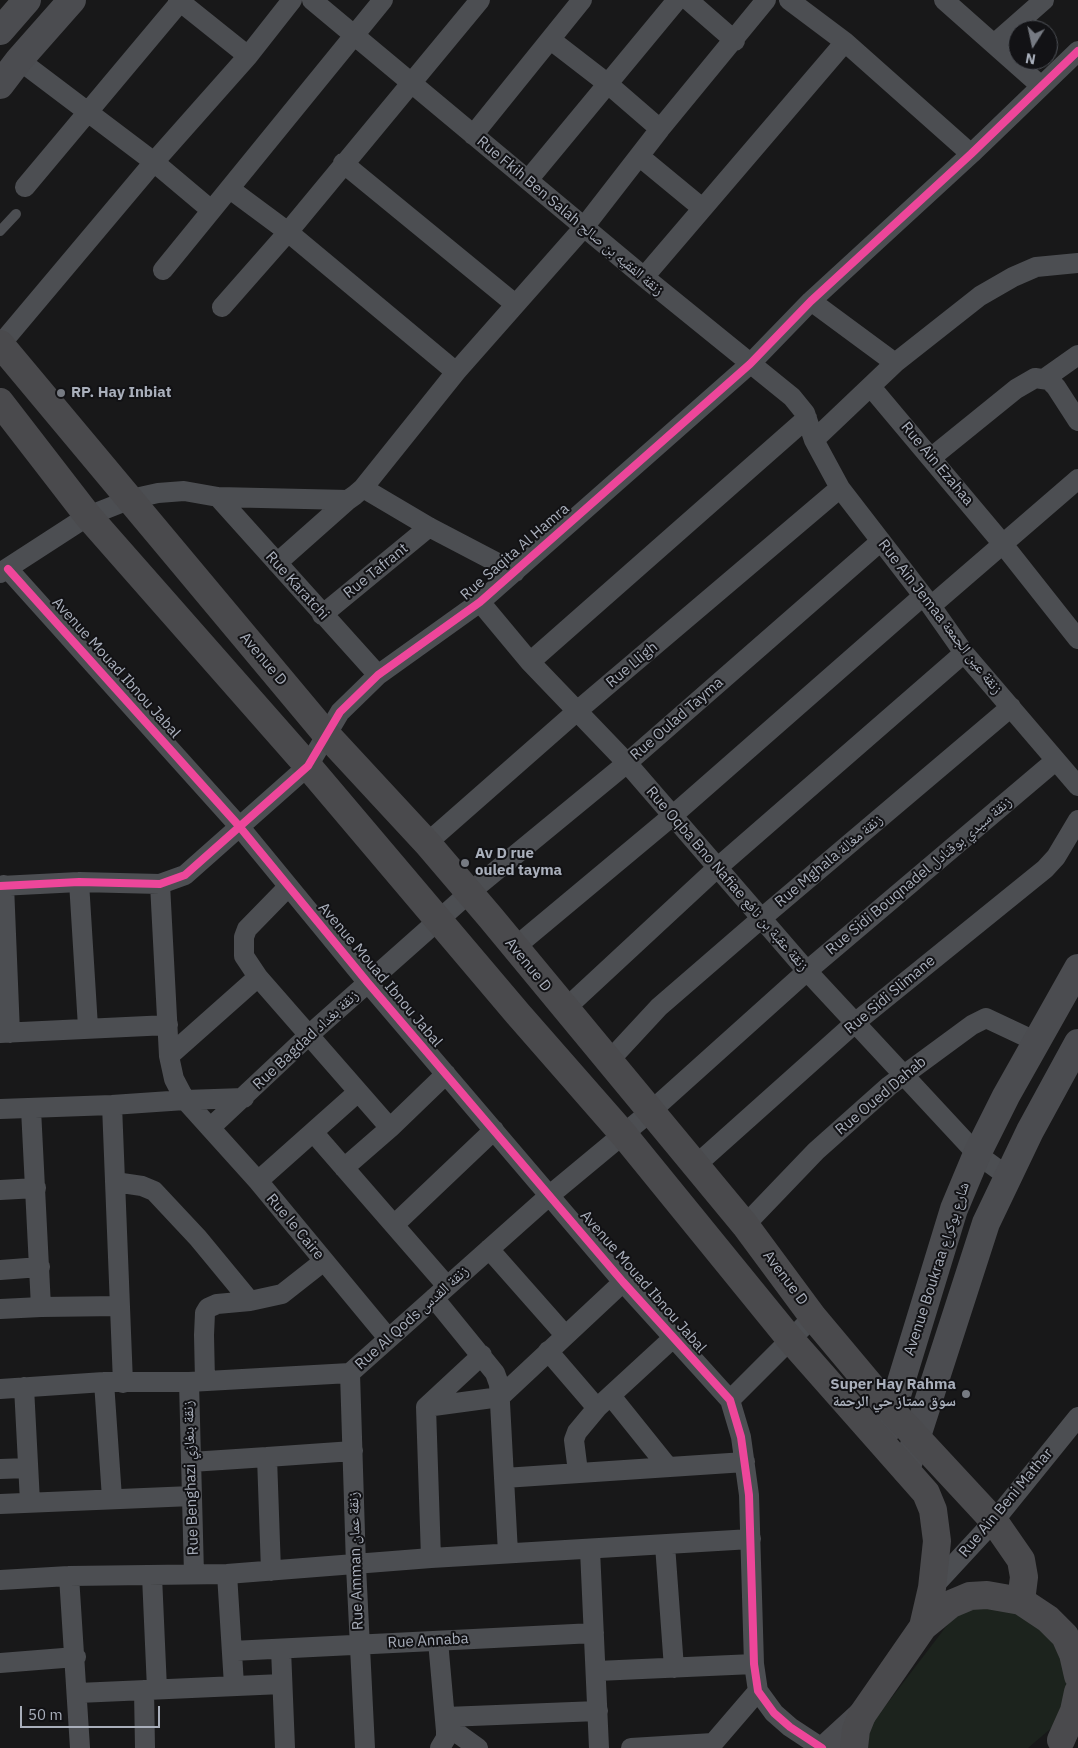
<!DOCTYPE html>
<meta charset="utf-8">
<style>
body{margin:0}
#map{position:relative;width:1078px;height:1748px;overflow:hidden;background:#181819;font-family:"IBM Plex Sans",sans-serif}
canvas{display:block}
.north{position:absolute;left:1008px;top:20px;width:50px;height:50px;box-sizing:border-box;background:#121215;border:1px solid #4e5157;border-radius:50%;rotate:190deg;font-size:14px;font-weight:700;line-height:20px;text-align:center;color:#a9afbb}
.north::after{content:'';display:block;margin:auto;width:18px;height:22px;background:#767a82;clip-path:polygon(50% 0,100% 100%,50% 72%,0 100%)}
.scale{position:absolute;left:20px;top:1706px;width:140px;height:22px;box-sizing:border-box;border:2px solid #a9afbb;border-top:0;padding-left:6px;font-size:15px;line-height:18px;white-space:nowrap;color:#a9afbb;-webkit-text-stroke:4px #121215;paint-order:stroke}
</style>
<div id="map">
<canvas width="1078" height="1748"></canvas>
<div class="north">N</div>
<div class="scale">50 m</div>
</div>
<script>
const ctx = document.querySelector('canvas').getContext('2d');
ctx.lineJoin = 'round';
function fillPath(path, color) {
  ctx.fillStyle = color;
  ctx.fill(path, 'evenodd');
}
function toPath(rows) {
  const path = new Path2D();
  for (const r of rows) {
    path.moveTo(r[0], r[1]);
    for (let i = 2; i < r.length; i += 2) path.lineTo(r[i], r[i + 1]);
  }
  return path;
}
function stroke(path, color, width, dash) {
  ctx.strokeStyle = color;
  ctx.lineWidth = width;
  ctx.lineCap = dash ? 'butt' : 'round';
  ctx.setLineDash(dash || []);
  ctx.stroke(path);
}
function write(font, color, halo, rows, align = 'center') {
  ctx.font = font + ' "IBM Plex Sans","Noto Naskh Arabic",sans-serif';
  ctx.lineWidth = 4;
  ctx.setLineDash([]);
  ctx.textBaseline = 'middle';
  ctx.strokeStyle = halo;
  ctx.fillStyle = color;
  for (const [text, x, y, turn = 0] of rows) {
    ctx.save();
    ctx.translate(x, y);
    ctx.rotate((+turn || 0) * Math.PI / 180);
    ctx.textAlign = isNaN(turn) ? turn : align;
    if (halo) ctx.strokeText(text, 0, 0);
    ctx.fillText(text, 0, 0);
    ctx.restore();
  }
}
fillPath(toPath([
 [990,1604,1023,1611,1047,1626,1070,1675,1069,1701,1055,1725,1028,1748,868,1748,870,1726,958,1611]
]), '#1c231d');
stroke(toPath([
 [0,231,16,214]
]), '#4c4e52', 10);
stroke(toPath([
 [178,0,248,56],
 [312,0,644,277,792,397,805,413,814,440,840,488,931,606,964,653,1078,786],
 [688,0,735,41],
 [789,0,845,42,971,154],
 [944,0,1041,86],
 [551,40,608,84,660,129],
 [994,44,1044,0],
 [19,60,154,162,211,210],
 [473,135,582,0],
 [639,156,702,208],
 [343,163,515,304],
 [528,180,677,0],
 [25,187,180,2],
 [230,189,288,232,456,372],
 [163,270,383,0],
 [644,277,845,42],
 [811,301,895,363],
 [222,307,288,232,480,0],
 [0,345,154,162,248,56,292,0],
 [1044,379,1078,355],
 [871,387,1002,543,1078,639],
 [814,440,895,363,980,296,1013,277,1036,267,1078,263],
 [932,457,1016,389,1035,378,1049,380,1056,387,1078,421],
 [363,488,429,527,515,572],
 [218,497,378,675],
 [277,563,348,500],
 [8,569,239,826,368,983,623,1282,730,1400,741,1437,749,1495,754,1664,758,1691,774,1713,790,1727,822,1748],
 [0,573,88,516,131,499,158,493,184,491,218,497,348,500,355,495,363,488,456,372,584,227,660,129,766,0],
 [480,602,530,662,627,763,807,971,977,1154,1007,1176],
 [931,606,1078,479],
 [322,615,429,527],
 [530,662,807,418],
 [427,843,576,712,840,488],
 [79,882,88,1027],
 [160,884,169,1056,174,1079,185,1100,244,1098],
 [4,885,10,1033],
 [0,886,79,882,160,884,185,875,308,766,340,712,378,675,480,602,750,364,811,301,971,154,1078,51],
 [288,887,247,929,244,937,244,956,258,977,390,1128],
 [514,948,671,817,923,596],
 [565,1009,717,868,964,653],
 [0,1033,168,1025],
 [169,1056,258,977],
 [608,1062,659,1007,763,917,1011,707],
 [112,1105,123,1383],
 [0,1109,112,1105,185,1100,258,1181,388,1338],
 [210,1128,309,1035,469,893,627,763,881,541],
 [313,1132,447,1286],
 [696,1165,856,1022,1045,869,1056,857,1078,820],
 [344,1168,390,1128,446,1074],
 [258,1181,358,1092],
 [115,1182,142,1186,154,1191,198,1238,250,1301],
 [0,1190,36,1188],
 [394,1225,494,1130],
 [745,1225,816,1151,889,1086,972,1025,986,1018,1037,1042],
 [489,1249,565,1335],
 [0,1270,40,1267],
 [434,1298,495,1373,499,1384,508,1553],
 [41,1307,120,1306],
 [0,1309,41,1307,31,1109],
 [548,1351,597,1408],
 [350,1373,356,1566,365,1748],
 [205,1381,204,1335,205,1313,208,1308,217,1304,250,1301,282,1294,324,1261],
 [104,1382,112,1498],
 [189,1382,194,1574],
 [24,1387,30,1502],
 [0,1389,104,1382,189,1382,350,1373,550,1195,650,1112,807,971,1055,761],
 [611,1396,668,1467],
 [730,1400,813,1317],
 [426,1407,500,1397,623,1282],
 [191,1462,267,1457],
 [0,1469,28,1468],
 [578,1472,574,1440,577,1432,597,1408,672,1339],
 [504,1478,745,1462],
 [0,1504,192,1496],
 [665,1545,674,1668],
 [590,1550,599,1748],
 [431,1558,426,1407,482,1355],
 [271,1571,267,1457,353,1451],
 [227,1574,234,1685],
 [69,1576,80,1748],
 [152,1576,157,1689],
 [0,1580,69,1576,227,1574,431,1558,751,1539],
 [932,1588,994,1521,1078,1417],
 [438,1641,446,1731,446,1738,440,1748],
 [281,1649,285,1748],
 [232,1651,594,1633],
 [0,1663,76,1657],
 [597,1671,754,1664],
 [144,1690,145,1748],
 [78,1693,282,1684],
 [446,1717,598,1711],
 [446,1725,478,1748],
 [631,1748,713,1743],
 [709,1748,758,1691]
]), '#4c4e52', 20);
stroke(toPath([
 [0,31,27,0],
 [0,85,19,60,72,0],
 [886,1431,954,1209,977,1154,1006,1096,1078,968],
 [906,1470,986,1223,1030,1131,1078,1043],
 [826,1748,862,1715]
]), '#4b4c50', 28);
stroke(toPath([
 [0,344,326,734,427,843,491,918,745,1225,813,1317,891,1410,994,1521,1021,1560,1024,1577,1021,1601],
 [0,402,88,516,308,766,518,1014,624,1135,790,1339,926,1493,933,1510,937,1541,932,1588,923,1627],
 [1061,1740,1074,1711,1078,1692],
 [854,1748,856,1730,862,1715,923,1627,951,1604,970,1596,987,1595,1021,1601,1048,1619,1065,1636,1073,1654,1078,1676]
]), '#4a4a4d', 28);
stroke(toPath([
 [8,569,239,826,368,983,623,1282,730,1400,741,1437,749,1495,754,1664,758,1691,774,1713,790,1727,822,1748],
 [0,886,79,882,160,884,185,875,308,766,340,712,378,675,480,602,750,364,811,301,971,154,1078,51]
]), '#ed469a', 8);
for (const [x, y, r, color] of [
 [61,393,5,"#767a82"],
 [465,863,5,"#767a82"],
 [966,1394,5,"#767a82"]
]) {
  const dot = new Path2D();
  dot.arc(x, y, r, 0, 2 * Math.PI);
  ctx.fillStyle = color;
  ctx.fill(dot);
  stroke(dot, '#121215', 2);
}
write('15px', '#a9afbb', '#121215', [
 ["Rue Fkih Ben Salah زنقة الفقيه بن صالح",570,216,40],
 ["Rue Ain Ezahaa",937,464,50],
 ["Rue Saqita Al Hamra",515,552,-41],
 ["Rue Tafrant",376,571,-39],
 ["Rue Karatchi",297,586,48],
 ["Rue Ain Jemaa زنقة عين الجمعة",940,617,52],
 ["Avenue D",263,659,50],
 ["Rue Lligh",632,665,-40],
 ["Avenue Mouad Ibnou Jabal",116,668,48],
 ["Rue Oulad Tayma",677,719,-41],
 ["Rue Mghala زنقة مغالة",829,861,-40],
 ["Rue Sidi Bouqnadel زنقة سيدي بوقنادل",919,876,-40],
 ["Rue Oqba Bno Nafiae زنقة عقبة بن نافع",727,879,49],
 ["Avenue D",528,965,51],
 ["Avenue Mouad Ibnou Jabal",380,975,50],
 ["Rue Sidi Slimane",890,995,-40],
 ["Rue Bagdad زنقة بغداد",306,1040,-43],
 ["Rue Oued Dahab",881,1096,-40],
 ["Rue le Caire",295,1227,50],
 ["Avenue Boukraa شارع بوكراع",937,1269,-72],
 ["Avenue D",785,1278,53],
 ["Avenue Mouad Ibnou Jabal",643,1282,49],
 ["Rue Al Qods زنقة القدس",412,1318,-42],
 ["Rue Benghazi زنقة بنغازي",191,1478,-92],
 ["Rue Ain Beni Mathar",1006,1503,-50],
 ["Rue Amman زنقة عمان",356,1561,-92],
 ["Rue Annaba",428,1641,-3]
]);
write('bold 15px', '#a9afbb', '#121215', [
 ["RP. Hay Inbiat",71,393],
 ["Av D rue",475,854],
 ["ouled tayma",475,871],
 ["Super Hay Rahma",956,1385,"right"],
 ["سوق ممتاز حي الرحمة",956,1402,"right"]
], 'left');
</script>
